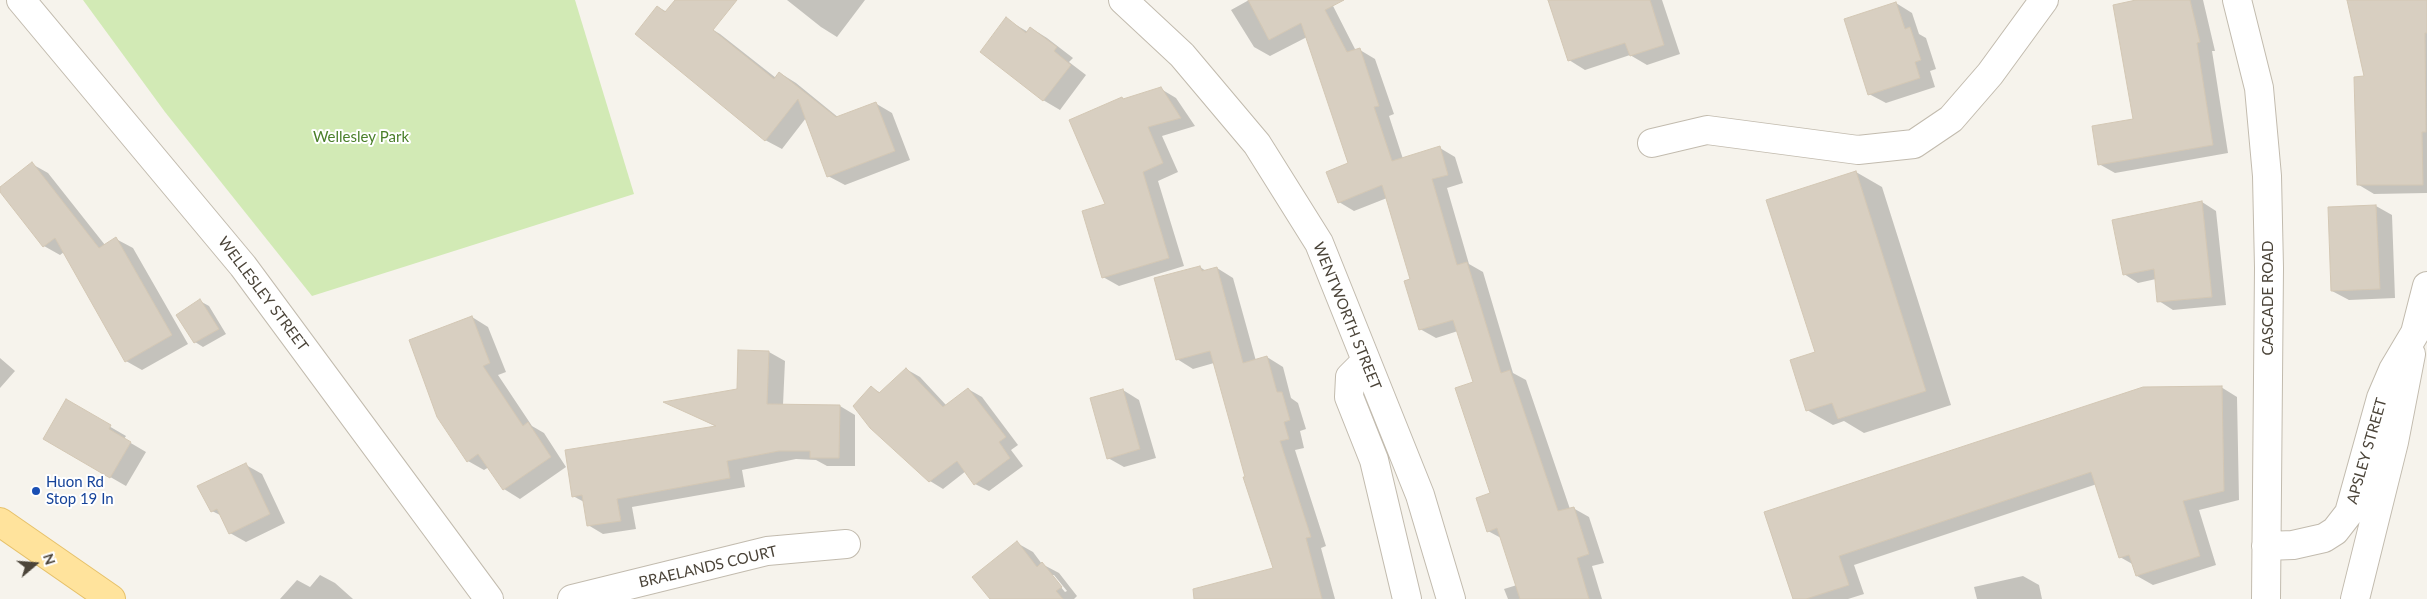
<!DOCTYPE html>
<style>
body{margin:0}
#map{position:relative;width:2427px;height:599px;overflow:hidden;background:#f6f3ec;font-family:Lato,sans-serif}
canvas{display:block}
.north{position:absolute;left:10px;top:539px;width:50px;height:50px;-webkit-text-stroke:4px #fff;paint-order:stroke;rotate:72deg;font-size:14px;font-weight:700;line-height:20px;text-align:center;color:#4b4439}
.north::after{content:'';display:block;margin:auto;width:18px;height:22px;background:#4b4439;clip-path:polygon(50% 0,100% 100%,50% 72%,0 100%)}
</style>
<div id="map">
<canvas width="2427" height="599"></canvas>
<div class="north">N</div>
</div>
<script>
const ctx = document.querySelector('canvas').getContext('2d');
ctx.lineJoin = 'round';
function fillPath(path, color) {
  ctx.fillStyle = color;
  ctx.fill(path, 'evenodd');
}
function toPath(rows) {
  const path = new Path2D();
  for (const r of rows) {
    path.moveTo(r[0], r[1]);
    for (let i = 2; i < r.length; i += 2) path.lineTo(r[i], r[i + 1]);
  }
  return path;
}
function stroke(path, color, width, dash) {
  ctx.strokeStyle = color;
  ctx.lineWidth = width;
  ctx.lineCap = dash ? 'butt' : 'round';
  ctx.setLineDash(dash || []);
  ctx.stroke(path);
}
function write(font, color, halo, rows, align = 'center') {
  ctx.font = font + ' Lato,sans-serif';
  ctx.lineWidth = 4;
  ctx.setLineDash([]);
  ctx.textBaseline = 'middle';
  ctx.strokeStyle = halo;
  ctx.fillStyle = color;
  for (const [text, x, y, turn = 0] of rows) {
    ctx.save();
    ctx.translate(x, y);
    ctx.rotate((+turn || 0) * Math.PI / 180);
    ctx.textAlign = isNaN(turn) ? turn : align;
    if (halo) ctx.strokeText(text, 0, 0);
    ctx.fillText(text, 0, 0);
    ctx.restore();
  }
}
fillPath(toPath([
 [83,0,575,0,634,194,312,296,165,112]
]), '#d2eab5');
fillPath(toPath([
 [787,0,865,0,837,37,821,27],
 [1249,0,1330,0,1356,51,1360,50,1375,59,1394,114,1389,116,1403,159,1440,148,1455,157,1463,183,1447,188,1469,264,1483,272,1513,373,1526,380,1570,509,1573,508,1589,517,1604,563,1592,566,1602,599,1508,599,1504,589,1517,585,1501,538,1488,531,1491,494,1475,383,1458,331,1436,338,1420,329,1412,280,1387,198,1354,211,1339,202,1349,164,1307,37,1270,56,1254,47,1231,10],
 [1550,0,1662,0,1680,54,1647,65,1630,55,1585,70,1569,60],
 [2141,0,2203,0,2215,51,2212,51,2228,153,2115,173,2099,164,2134,120],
 [2349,0,2427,0,2427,193,2374,194,2359,185,2365,78],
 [1896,3,1912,13,1919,34,1926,38,1936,69,1930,71,1935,87,1886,103,1869,94],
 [658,7,674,16,705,25,720,34,776,78,780,73,796,83,839,118,875,103,892,113,910,160,845,185,828,176,806,118,782,149,765,140],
 [1006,19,1028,32,1031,28,1047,38,1073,58,1069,62,1086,75,1060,110,1043,100],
 [1161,89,1176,98,1195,126,1162,136,1178,172,1158,181,1184,266,1119,286,1103,277,1107,205,1122,98,1125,100],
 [32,164,48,173,105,245,116,239,133,248,188,344,142,370,126,361,64,252,60,255,44,246,0,190],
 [1856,172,1882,187,1951,405,1864,433,1844,421,1833,425,1807,410,1816,353],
 [2202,202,2216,211,2226,305,2173,310,2159,301,2156,279,2138,283,2124,274],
 [2376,206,2392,215,2395,298,2349,300,2332,291],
 [1200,267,1206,271,1217,268,1233,278,1256,361,1267,357,1283,367,1291,398,1298,403,1306,429,1300,431,1304,448,1295,450,1326,546,1321,548,1335,599,1253,599,1275,568,1214,363,1193,369,1177,359],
 [200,301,209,306,226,334,203,347,195,342],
 [472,317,488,327,506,372,498,375,532,426,544,433,566,467,520,499,504,489,489,467,484,470,468,461],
 [739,351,769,352,785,361,783,405,840,406,855,415,855,466,827,466,816,460,796,459,742,470,745,487,632,507,636,529,603,534,588,525,584,502,573,496,717,427,667,402,738,390],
 [0,358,15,371,0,388],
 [906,369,920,377,946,405,968,389,982,397,1018,445,1011,450,1023,466,989,491,975,484,966,471,943,489,930,481,870,427,872,388,881,393],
 [2221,387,2237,397,2239,500,2199,510,2216,565,2153,585,2137,576,2134,565,2120,557,2097,484,1854,565,1864,594,1848,599,1794,599,1766,512],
 [1123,390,1139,400,1156,458,1124,467,1108,458],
 [66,401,126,436,124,439,146,452,126,486,44,439],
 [246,465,262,474,285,523,246,542,230,533,222,516,212,511],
 [1017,543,1033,552,1042,564,1059,573,1077,596,1074,599,991,599],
 [1051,575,1054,575,1067,591,1065,592],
 [320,575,335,583,353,599,280,599,297,580,310,587],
 [2023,576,2039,585,2042,599,1977,599,1974,587]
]), '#0003');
const building = toPath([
 [675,0,737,0,713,30,774,79,779,72,836,117,876,102,895,151,827,177,798,99,765,141,635,34,657,6,665,12,675,0],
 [1248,0,1344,0,1325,10,1347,52,1360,48,1379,106,1374,107,1392,161,1440,146,1448,175,1432,179,1457,265,1467,262,1501,373,1510,370,1558,511,1574,507,1589,554,1577,558,1589,599,1520,599,1497,528,1487,532,1476,498,1490,493,1455,388,1473,382,1453,320,1419,330,1404,281,1410,279,1382,185,1338,203,1326,172,1348,163,1301,23,1269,40,1248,0],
 [1548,0,1650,0,1664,45,1630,56,1625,43,1568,61,1548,0],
 [2136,0,2190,0,2200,42,2197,43,2213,145,2098,165,2092,126,2133,119,2113,5,2136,0],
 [2347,0,2427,0,2427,33,2425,33,2426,132,2422,132,2423,185,2357,185,2354,77,2364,76,2347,0],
 [1896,2,1905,29,1910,27,1921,60,1915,62,1920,78,1868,95,1844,19,1896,2],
 [1006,17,1026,33,1030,27,1057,47,1054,51,1071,65,1043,101,980,52,1006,17],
 [1161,87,1181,118,1148,127,1163,163,1143,172,1169,258,1102,278,1082,211,1105,204,1069,120,1122,97,1123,99,1161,87],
 [32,162,99,248,116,237,172,335,125,362,55,238,43,247,0,192,0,187,32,162],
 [1856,171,1926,391,1838,419,1832,403,1806,411,1790,360,1815,352,1766,200,1856,171],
 [2202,201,2212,297,2157,302,2154,269,2123,275,2112,220,2202,201],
 [2376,205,2380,289,2331,291,2328,207,2376,205],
 [1200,266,1202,271,1217,267,1243,363,1267,356,1277,392,1282,392,1290,420,1284,422,1289,439,1280,441,1311,537,1306,538,1322,599,1194,599,1193,589,1273,568,1243,477,1245,477,1210,351,1176,360,1154,278,1200,266],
 [200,299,219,329,194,343,176,315,200,299],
 [472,316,490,363,483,366,523,426,528,422,551,457,503,490,478,454,467,462,437,417,409,340,472,316],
 [738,350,769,351,767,404,840,405,839,458,810,458,810,451,779,451,727,461,730,478,617,499,621,521,587,526,582,495,572,497,565,450,716,426,663,402,737,389,738,350],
 [906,368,943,407,968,388,1006,437,999,442,1010,458,974,485,957,461,929,482,870,428,853,406,871,386,879,393,906,368],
 [2222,386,2224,491,2183,501,2200,556,2136,576,2129,555,2119,558,2091,472,1839,556,1849,585,1806,599,1793,599,1764,512,2143,387,2222,386],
 [1123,389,1140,449,1107,459,1090,398,1123,389],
 [66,399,111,425,109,429,131,442,110,478,43,439,66,399],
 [246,463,270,514,229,534,217,509,211,512,197,486,246,463],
 [1017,541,1037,567,1042,562,1062,587,1056,591,1063,599,990,599,972,577,1017,541]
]);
fillPath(building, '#d8cfc1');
stroke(building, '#d3c7b4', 1);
const minor = toPath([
 [21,0,243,266,489,599],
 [1123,0,1182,55,1257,144,1319,243,1420,495,1451,599],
 [2237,0,2259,88,2267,176,2269,268,2266,599],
 [1652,143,1707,130,1858,150,1914,144,1951,119,1990,74,2044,0],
 [1366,361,1350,377,1349,397,1374,460,1407,599],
 [2266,546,2293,545,2324,538,2335,531,2349,513,2381,398,2393,370,2415,333,2427,286],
 [572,599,767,551,846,544],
 [2355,599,2394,442,2411,354]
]);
const major = toPath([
 [0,522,111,599]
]);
stroke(minor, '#c2bbae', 30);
stroke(major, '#e6c16a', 30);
stroke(minor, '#fff', 28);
stroke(major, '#ffe39c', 28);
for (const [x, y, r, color] of [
 [36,491,5,"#1a4fb4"]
]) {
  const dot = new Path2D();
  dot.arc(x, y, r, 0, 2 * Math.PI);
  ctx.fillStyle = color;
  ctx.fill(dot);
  stroke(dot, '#fff', 2);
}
write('15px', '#4a7f2a', '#fff', [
 ["Wellesley Park",361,137]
]);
write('15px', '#4b4439', '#fff', [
 ["WELLESLEY STREET",263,294,53],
 ["CASCADE ROAD",2268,298,-90],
 ["WENTWORTH STREET",1347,316,68],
 ["APSLEY STREET",2367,451,-74],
 ["BRAELANDS COURT",708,567,-13]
]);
write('15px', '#164399', '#fff', [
 ["Huon Rd",46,482],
 ["Stop 19 In",46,499]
], 'left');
</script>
